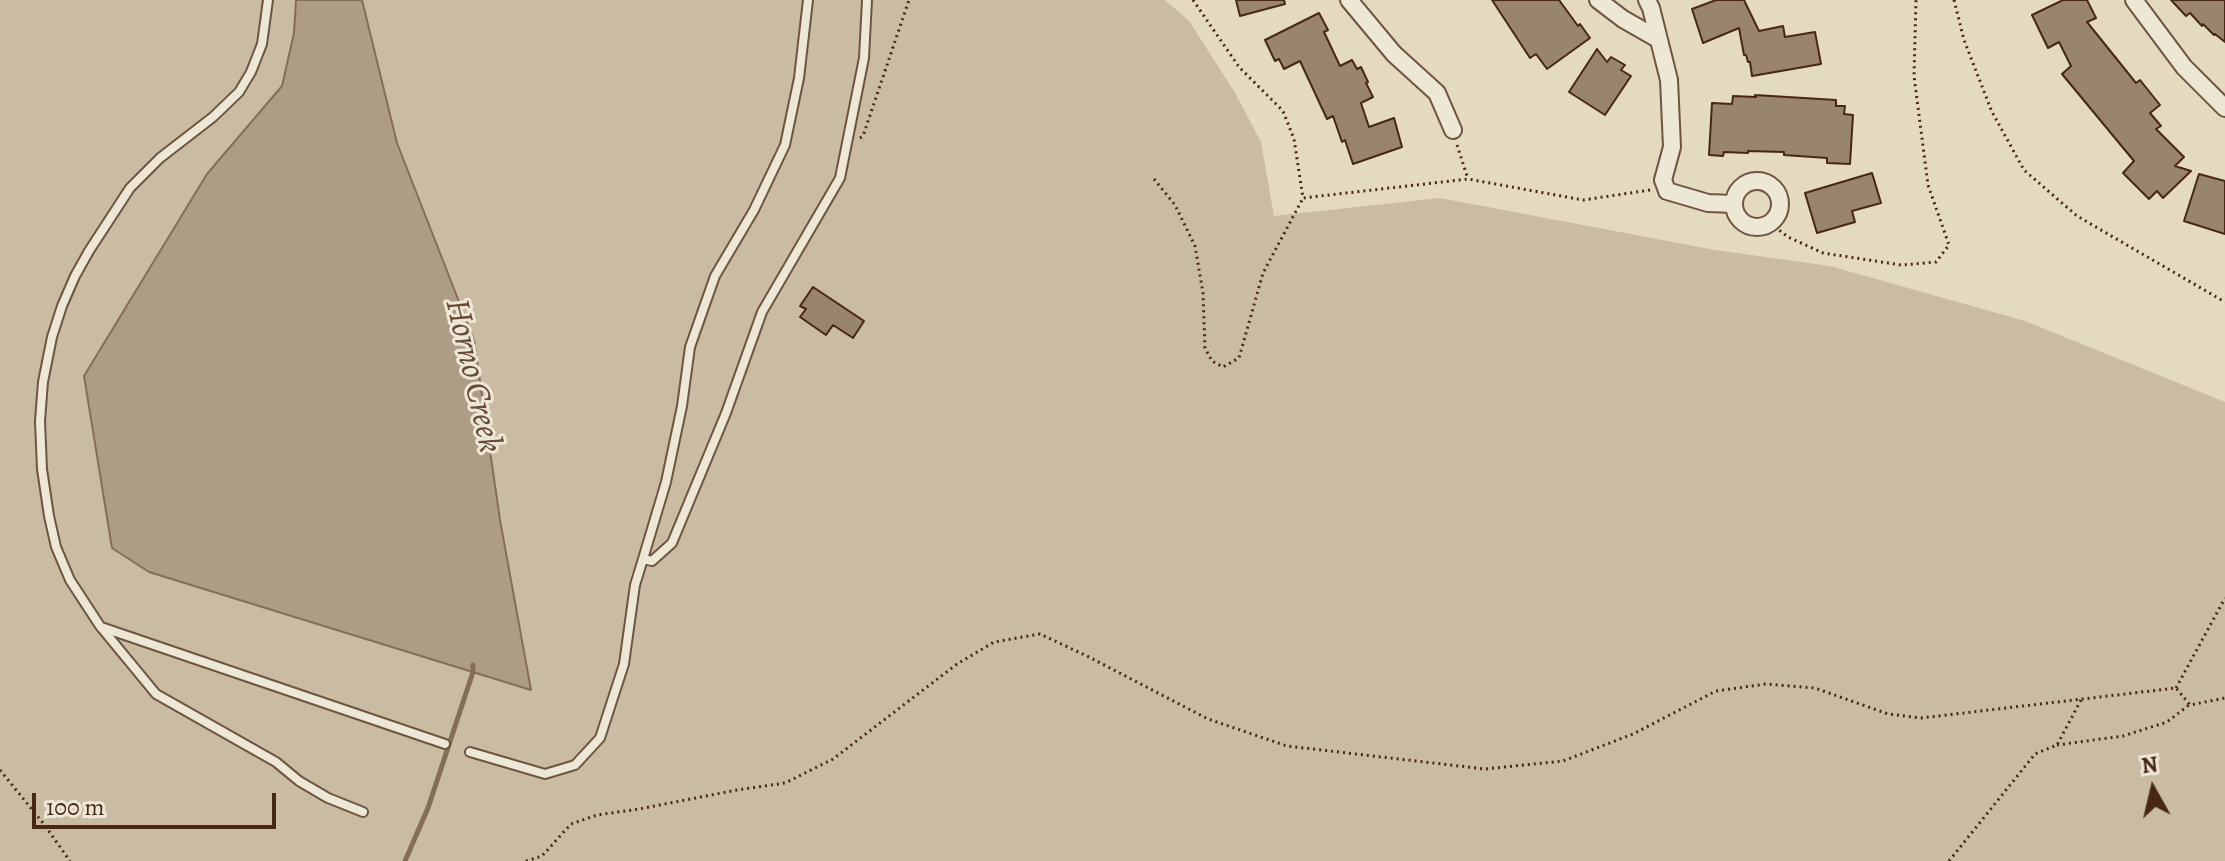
<!DOCTYPE html>
<style>
body{margin:0}
#map{position:relative;width:2225px;height:861px;overflow:hidden;background:#e3dac0;font-family:Alegreya,serif}
canvas{display:block}
.north{position:absolute;left:2113px;top:749px;width:80px;height:80px;-webkit-text-stroke:6px #ede7d6;paint-order:stroke;rotate:352deg;font-size:22px;font-weight:700;line-height:32px;text-align:center;color:#482715}
.north::after{content:'';display:block;margin:auto;width:28px;height:36px;background:#482715;clip-path:polygon(50% 0,100% 100%,50% 72%,0 100%)}
.scale{position:absolute;left:32px;top:793px;width:244px;height:36px;box-sizing:border-box;border:4px solid #482715;border-top:0;padding-left:10px;font-size:24px;line-height:28px;white-space:nowrap;color:#482715;-webkit-text-stroke:6px #ede7d6;paint-order:stroke}
</style>
<div id="map">
<canvas width="2225" height="861"></canvas>
<div class="north">N</div>
<div class="scale">100 m</div>
</div>
<script>
const ctx = document.querySelector('canvas').getContext('2d');
ctx.lineJoin = 'round';
function fillPath(path, color) {
  ctx.fillStyle = color;
  ctx.fill(path, 'evenodd');
}
function toPath(rows) {
  const path = new Path2D();
  for (const r of rows) {
    if (r.length === 3) {
      path.moveTo(r[0] + r[2], r[1]);
      path.arc(r[0], r[1], r[2], 0, 2 * Math.PI);
      continue;
    }
    path.moveTo(r[0], r[1]);
    for (let i = 2; i < r.length; i += 2) path.lineTo(r[i], r[i + 1]);
  }
  return path;
}
function stroke(path, color, width, dash) {
  ctx.strokeStyle = color;
  ctx.lineWidth = width;
  ctx.lineCap = dash ? 'butt' : 'round';
  ctx.setLineDash(dash || []);
  ctx.stroke(path);
}
function write(font, color, halo, rows, align = 'center') {
  ctx.font = font + ' Alegreya,serif';
  ctx.lineWidth = 6;
  ctx.setLineDash([]);
  ctx.textBaseline = 'middle';
  ctx.strokeStyle = halo;
  ctx.fillStyle = color;
  for (const [text, x, y, turn = 0] of rows) {
    ctx.save();
    ctx.translate(x, y);
    ctx.rotate((+turn || 0) * Math.PI / 180);
    ctx.textAlign = isNaN(turn) ? turn : align;
    if (halo) ctx.strokeText(text, 0, 0);
    ctx.fillText(text, 0, 0);
    ctx.restore();
  }
}
fillPath(toPath([
 [0,0,1165,0,1189,21,1234,91,1261,142,1274,216,1440,198,1715,250,1830,266,2025,321,2225,402,2225,861,0,861]
]), '#c9bca3');
const water = toPath([
 [296,0,362,0,397,143,474,340,500,520,531,690,149,572,112,548,84,376,207,174,282,86,294,33,296,0]
]);
fillPath(water, '#ae9d86');
stroke(water, '#856e59', 2);
stroke(toPath([
 [405,861,428,808,473,672,473,665]
]), '#856e59', 5);
const building = toPath([
 [1236,0,1284,0,1285,4,1240,16,1236,0],
 [1492,0,1559,0,1578,26,1580,24,1590,38,1547,69,1536,54,1530,58,1492,0],
 [1716,0,1744,0,1759,31,1783,26,1785,37,1815,32,1821,64,1752,76,1750,62,1748,62,1746,55,1744,55,1739,28,1703,43,1692,9,1716,0],
 [2063,0,2087,0,2096,18,2087,22,2136,83,2140,80,2160,105,2150,113,2161,126,2156,129,2184,157,2175,166,2191,171,2163,198,2157,191,2149,199,2123,173,2134,161,2062,74,2071,66,2059,42,2048,48,2032,15,2063,0],
 [2171,0,2225,0,2225,42,2215,34,2214,35,2203,24,2202,26,2190,13,2186,16,2171,0],
 [1319,13,1328,30,1324,32,1340,66,1352,60,1357,69,1361,67,1368,82,1366,83,1373,97,1361,103,1369,127,1394,118,1402,147,1353,164,1345,140,1342,142,1333,116,1327,119,1300,61,1284,69,1279,59,1275,61,1265,40,1319,13],
 [1597,49,1607,62,1611,57,1625,65,1621,70,1631,76,1605,115,1569,92,1597,49],
 [1755,95,1836,100,1836,106,1845,106,1844,114,1853,115,1850,164,1827,163,1827,158,1784,155,1784,152,1748,151,1748,153,1724,152,1723,156,1709,155,1712,103,1732,104,1733,96,1756,97,1755,95],
 [1872,173,1881,203,1852,211,1855,222,1817,233,1805,193,1872,173],
 [2199,174,2225,181,2225,234,2184,221,2199,174],
 [813,287,864,321,853,338,833,325,826,335,800,317,806,309,800,306,813,287]
]);
fillPath(building, '#99846e');
stroke(building, '#482715', 2);
const lane = toPath([
 [268,0,262,44,251,72,239,92,213,117,160,158,130,188,89,251,75,276,62,306,52,337,43,382,40,421,42,469,49,516,56,547,70,580,100,626,156,694,276,762,299,781,328,798,363,812],
 [643,559,666,482,682,406,690,347,715,276,754,210,785,145,799,78,808,0],
 [101,627,445,744],
 [470,752,545,774,575,765,600,738,624,664,635,585,643,559,652,561,672,543,726,413,762,312,840,178,864,58,867,0]
]);
const street = toPath([
 [1349,0,1394,54,1437,93,1453,130],
 [1598,0,1623,19,1658,39],
 [1647,0,1651,8,1669,80,1672,147,1663,180,1666,188,1667,191,1708,203,1734,204],
 [2134,0,2184,67,2225,108],
 [1757,204,23]
]);
stroke(lane, '#6f5440', 12);
stroke(street, '#6f5440', 20);
stroke(toPath([
 [1193,0,1239,67,1283,111,1294,139,1303,198,1468,179,1583,200,1650,190],
 [1954,0,1964,40,1992,112,2024,170,2077,216,2225,302],
 [860,138,863,136,909,0],
 [1457,145,1468,179],
 [1154,179,1175,205,1195,246,1203,293,1205,348,1212,361,1223,367,1239,358,1263,273,1303,198],
 [1770,223,1788,237,1823,253,1901,265,1936,262,1949,245,1928,185,1914,76,1916,0],
 [2176,688,2225,598],
 [2057,745,2123,736,2167,722,2189,705],
 [0,770,43,823,70,861],
 [526,861,542,856,571,824,597,815,639,809,737,790,785,783,833,759,957,664,994,642,1040,634,1087,656,1208,719,1287,746,1485,769,1563,761,1633,734,1716,691,1766,684,1815,688,1888,714,1921,718,2176,688,2190,705,2225,698],
 [1949,861,2035,754,2057,745,2081,700]
]), '#482715', 3, [2, 4]);
stroke(lane, '#ede7d6', 8);
stroke(street, '#ede7d6', 16);
write('italic 34px', '#674a37', '#ede7d6', [
 ["Horno Creek",472,376,77]
]);
</script>
